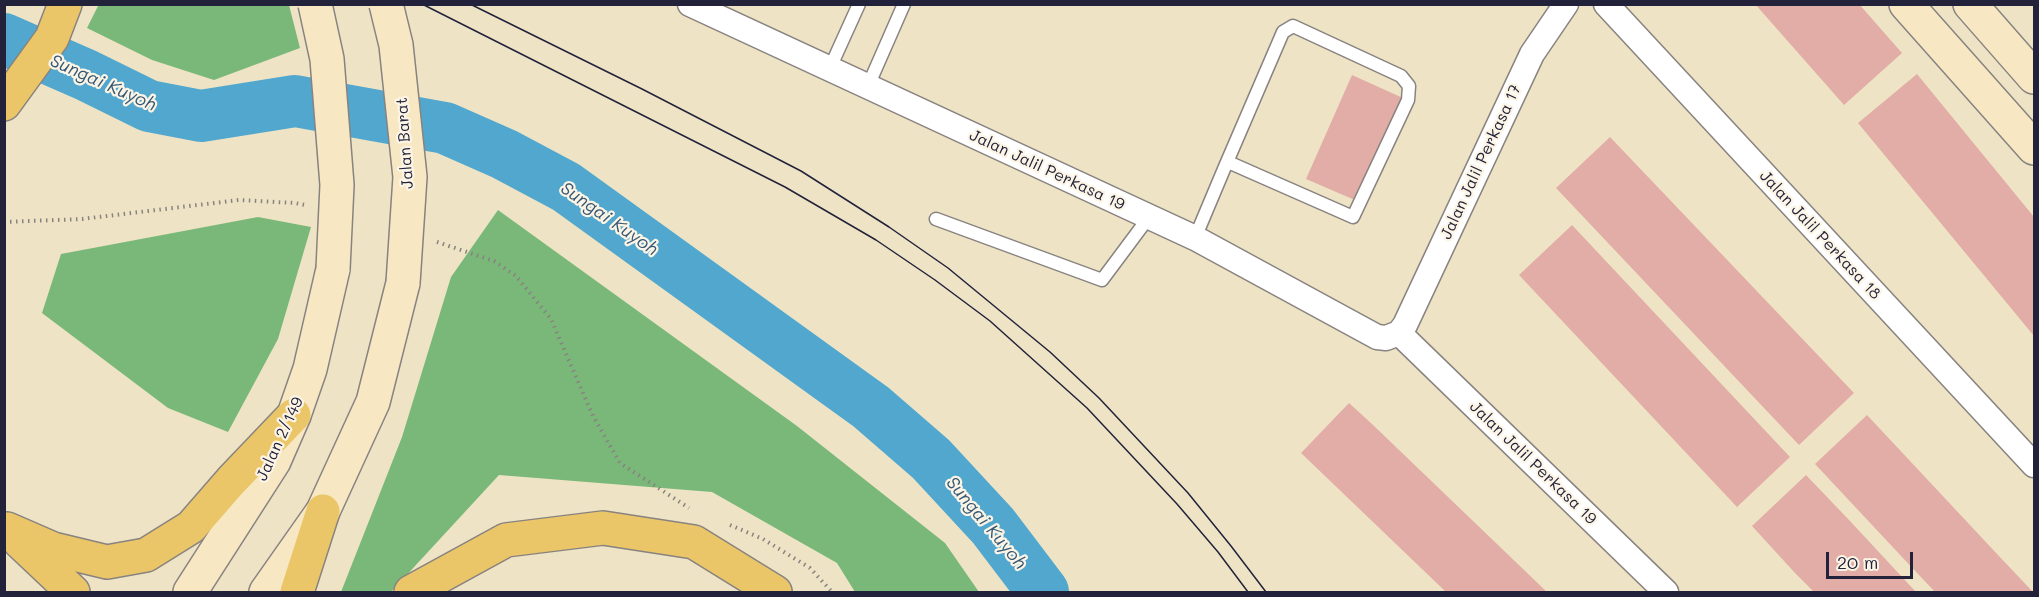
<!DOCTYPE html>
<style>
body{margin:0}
#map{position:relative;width:2039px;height:597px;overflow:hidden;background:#eee4c5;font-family:Mali,sans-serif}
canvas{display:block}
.frame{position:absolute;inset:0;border:6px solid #22223b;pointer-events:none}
.scale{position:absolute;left:1826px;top:552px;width:87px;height:27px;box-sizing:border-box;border:3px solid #22223b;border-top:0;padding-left:8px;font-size:18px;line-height:21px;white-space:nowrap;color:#22223b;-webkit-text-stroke:4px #fcf5e5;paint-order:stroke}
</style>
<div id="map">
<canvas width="2039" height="597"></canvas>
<div class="frame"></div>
<div class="scale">20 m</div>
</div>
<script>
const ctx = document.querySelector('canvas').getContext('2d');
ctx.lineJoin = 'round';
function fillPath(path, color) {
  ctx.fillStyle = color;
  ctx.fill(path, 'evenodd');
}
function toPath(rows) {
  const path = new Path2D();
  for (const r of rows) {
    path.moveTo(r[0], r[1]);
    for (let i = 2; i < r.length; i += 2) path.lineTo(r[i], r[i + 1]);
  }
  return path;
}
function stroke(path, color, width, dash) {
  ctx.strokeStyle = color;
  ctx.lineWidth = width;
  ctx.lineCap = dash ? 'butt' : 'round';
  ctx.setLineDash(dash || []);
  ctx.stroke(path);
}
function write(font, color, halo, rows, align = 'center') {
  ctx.font = font + ' Mali,sans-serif';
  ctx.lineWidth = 4.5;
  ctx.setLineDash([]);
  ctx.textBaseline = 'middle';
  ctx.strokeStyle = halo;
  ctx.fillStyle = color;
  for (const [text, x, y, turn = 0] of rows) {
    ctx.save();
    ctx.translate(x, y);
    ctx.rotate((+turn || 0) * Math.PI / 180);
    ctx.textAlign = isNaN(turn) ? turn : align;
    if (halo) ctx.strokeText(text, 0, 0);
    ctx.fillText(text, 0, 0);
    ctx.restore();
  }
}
fillPath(toPath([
 [99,4,289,5,300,48,214,80,152,60,87,28],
 [498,210,797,426,945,543,979,592,855,592,837,563,712,492,499,475,391,592,341,592,402,437,451,277],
 [258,217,311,227,278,339,228,432,168,408,42,313,61,254]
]), '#7ab879');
stroke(toPath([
 [4,39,86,75,149,106,201,116,295,101,445,128,504,154,566,187,871,407,931,459,993,526,1043,592]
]), '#51a7cd', 52);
fillPath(toPath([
 [1755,4,1859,4,1902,53,1844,105],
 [1917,74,2034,217,2034,336,1858,123],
 [1352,75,1403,98,1357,201,1306,179],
 [1610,137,1854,393,1799,445,1556,188],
 [1572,225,1790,457,1737,507,1519,275],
 [1349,403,1372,424,1547,592,1446,592,1301,453],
 [1867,415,1998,555,2033,592,1935,592,1902,557,1815,464],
 [1806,475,1850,521,1916,592,1814,592,1795,573,1752,526]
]), '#e2ada6');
const lane = toPath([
 [830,68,859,4],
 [868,86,904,4],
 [936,219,1102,280,1149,217],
 [1195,238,1224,169,1283,32,1293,26,1401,76,1409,86,1408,100,1353,217,1228,162]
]);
const street = toPath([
 [690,4,1195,238,1377,337,1386,338,1399,333,1405,325,1532,54,1566,4],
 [1606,4,2034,465],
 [1399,333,1666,592]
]);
const secondary = toPath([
 [1906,4,2034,148],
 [1970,4,2034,77],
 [190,592,274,461,294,415,310,369,333,269],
 [266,592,323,511,373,402,403,283]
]);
const highway = toPath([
 [4,104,52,38,65,4],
 [7,529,53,549,107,562,146,555,191,527,231,481,294,415],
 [20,542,73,592],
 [297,592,323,511],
 [411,592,506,540,603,528,694,542,775,592]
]);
stroke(lane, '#888380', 15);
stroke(street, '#888380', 27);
stroke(secondary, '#888380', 36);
stroke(highway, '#888380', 36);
stroke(toPath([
 [4,222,82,219,239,200,295,203,305,205],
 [437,242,494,261,516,276,551,319,593,416,620,463,689,508],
 [730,525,763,539,810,568,832,592]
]), '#888380', 4, [1.5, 4.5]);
stroke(lane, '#fff', 12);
stroke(street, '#fff', 24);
stroke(secondary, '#f7e8c3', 33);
stroke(highway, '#ebc669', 33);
stroke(toPath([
 [422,4,785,187,876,240,935,280,990,321,1087,408,1177,504,1218,552,1248,592],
 [470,4,642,89,801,171,889,227,948,268,1050,352,1099,398,1188,493,1231,546,1266,592]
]), '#22223b', 1.5);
const secondaryBridge = toPath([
 [315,4,327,59,337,185,333,269],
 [386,4,396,45,410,177,403,283]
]);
stroke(secondaryBridge, '#888380', 36, []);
stroke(secondaryBridge, '#f7e8c3', 33);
write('16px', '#22223b', '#fcf5e5', [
 ["Jalan Barat",405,143,-94],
 ["Jalan Jalil Perkasa 17",1481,162,-65],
 ["Jalan Jalil Perkasa 19",1047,170,25],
 ["Jalan Jalil Perkasa 18",1820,235,47],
 ["Jalan 2/149",280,439,-65],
 ["Jalan Jalil Perkasa 19",1533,463,44]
]);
write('italic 18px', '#355775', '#fcf5e5', [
 ["Sungai Kuyoh",103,83,24],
 ["Sungai Kuyoh",609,219,35],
 ["Sungai Kuyoh",986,523,50]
]);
</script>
